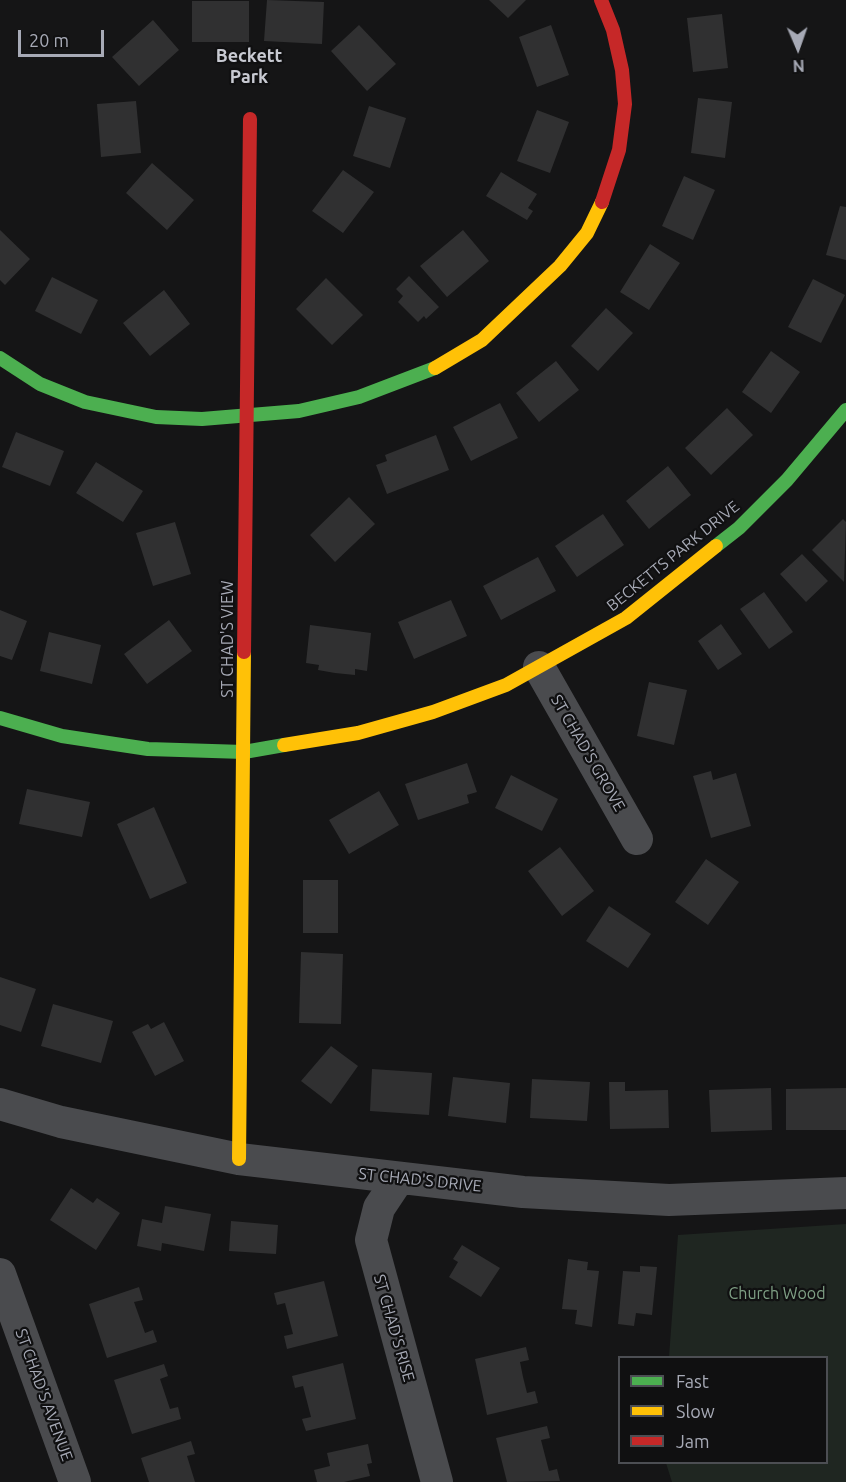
<!DOCTYPE html>
<style>
body{margin:0}
#map{position:relative;width:846px;height:1482px;overflow:hidden;background:#151516;font-family:Ubuntu,sans-serif}
canvas{display:block}
.legend{position:absolute;left:618px;top:1356px;width:210px;height:108px;box-sizing:border-box;background:#101011;border:2px solid #4c4e53;margin:0;padding:8px 10px;list-style:none;font-size:18px;color:#a7aab6}
.legend li{display:flex;align-items:center;gap:12px;height:30px}
.legend b{width:30px;border:2px solid #4c4e53}
.north{position:absolute;left:768px;top:18px;width:60px;height:60px;-webkit-text-stroke:4px #101011;paint-order:stroke;rotate:178deg;font-size:16px;font-weight:700;line-height:24px;text-align:center;color:#a7aab6}
.north::after{content:'';display:block;margin:auto;width:21px;height:27px;background:#a7aab6;clip-path:polygon(50% 0,100% 100%,50% 72%,0 100%)}
.scale{position:absolute;left:18px;top:30px;width:86px;height:27px;box-sizing:border-box;border:3px solid #a7aab6;border-top:0;padding-left:8px;font-size:18px;line-height:21px;white-space:nowrap;color:#a7aab6;-webkit-text-stroke:4px #101011;paint-order:stroke}
</style>
<div id="map">
<canvas width="846" height="1482"></canvas>
<ul class="legend">
<li><b style="height:8px;background:#4caf50"></b>Fast</li>
<li><b style="height:8px;background:#ffc107"></b>Slow</li>
<li><b style="height:8px;background:#c62828"></b>Jam</li>
</ul>
<div class="north">N</div>
<div class="scale">20 m</div>
</div>
<script>
const ctx = document.querySelector('canvas').getContext('2d');
ctx.lineJoin = 'round';
function fillPath(path, color) {
  ctx.fillStyle = color;
  ctx.fill(path, 'evenodd');
}
function toPath(rows) {
  const path = new Path2D();
  for (const r of rows) {
    path.moveTo(r[0], r[1]);
    for (let i = 2; i < r.length; i += 2) path.lineTo(r[i], r[i + 1]);
  }
  return path;
}
function stroke(path, color, width, dash) {
  ctx.strokeStyle = color;
  ctx.lineWidth = width;
  ctx.lineCap = dash ? 'butt' : 'round';
  ctx.setLineDash(dash || []);
  ctx.stroke(path);
}
function write(font, color, halo, rows, align = 'center') {
  ctx.font = font + ' Ubuntu,sans-serif';
  ctx.lineWidth = 4.5;
  ctx.setLineDash([]);
  ctx.textBaseline = 'middle';
  ctx.strokeStyle = halo;
  ctx.fillStyle = color;
  for (const [text, x, y, turn = 0] of rows) {
    ctx.save();
    ctx.translate(x, y);
    ctx.rotate((+turn || 0) * Math.PI / 180);
    ctx.textAlign = isNaN(turn) ? turn : align;
    if (halo) ctx.strokeText(text, 0, 0);
    ctx.fillText(text, 0, 0);
    ctx.restore();
  }
}
fillPath(toPath([
 [846,1224,846,1482,672,1482,666,1463,826,1462,826,1358,669,1357,678,1235]
]), '#1f2621');
fillPath(toPath([
 [267,0,324,2,322,44,264,41],
 [489,0,526,0,508,18],
 [192,1,249,1,249,42,192,42],
 [722,14,728,68,693,72,687,18],
 [153,20,179,50,139,86,112,57],
 [359,25,396,64,367,91,331,51],
 [551,25,569,75,537,87,519,37],
 [698,98,732,102,725,158,691,153],
 [136,101,141,153,101,157,97,104],
 [369,106,406,118,390,168,353,156],
 [537,110,569,122,550,173,517,161],
 [152,163,194,200,167,230,126,193],
 [343,170,374,192,343,233,312,211],
 [501,172,537,194,528,208,533,211,527,220,486,196],
 [684,176,715,190,693,240,662,226],
 [840,206,846,207,846,260,826,255],
 [0,230,30,259,5,285,0,280],
 [463,230,489,261,447,297,420,266],
 [650,244,680,263,649,310,620,292],
 [409,276,439,307,426,319,424,316,418,322,398,302,403,296,396,289],
 [52,277,98,300,81,334,35,311],
 [326,278,363,315,332,345,296,309],
 [813,279,845,295,821,343,788,327],
 [164,290,190,324,150,356,123,323],
 [606,308,633,333,598,371,571,346],
 [771,351,800,372,771,413,742,392],
 [556,361,579,390,539,422,516,393],
 [500,403,518,438,471,461,453,427],
 [727,408,753,435,711,475,685,448],
 [16,432,64,451,50,486,2,467],
 [436,435,449,470,387,494,376,465,387,461,385,455],
 [96,462,143,491,123,522,76,493],
 [668,466,691,495,649,529,626,501],
 [349,497,375,524,335,562,310,535],
 [603,514,624,545,577,577,555,546],
 [843,519,846,522,844,582,812,550],
 [175,522,191,574,153,586,136,533],
 [802,554,828,581,806,602,780,574],
 [538,557,556,591,501,620,483,586],
 [764,592,793,632,769,649,740,609],
 [451,600,467,636,414,659,398,622],
 [0,610,27,621,12,660,0,656],
 [169,620,192,651,147,684,124,654],
 [721,624,742,654,718,670,698,641],
 [310,625,371,633,367,671,355,669,355,675,335,673,318,670,319,665,306,663],
 [49,632,101,645,92,684,40,671],
 [649,682,687,690,674,745,637,736],
 [467,763,477,792,467,795,469,803,418,820,405,784],
 [711,771,713,780,736,773,751,826,711,838,693,776],
 [511,775,558,799,542,831,495,808],
 [27,789,90,802,82,837,19,824],
 [379,791,399,825,349,854,329,820],
 [154,807,187,883,150,899,117,824],
 [560,847,594,891,562,916,528,871],
 [706,859,739,882,708,925,675,902],
 [303,880,338,880,338,933,303,933],
 [609,906,651,934,628,968,586,941],
 [301,952,343,954,341,1024,299,1023],
 [0,977,36,989,21,1032,0,1025],
 [53,1004,113,1021,101,1063,41,1046],
 [164,1022,184,1061,155,1076,132,1032,148,1024,151,1029],
 [331,1046,358,1066,331,1104,301,1081],
 [372,1069,432,1073,429,1115,370,1111],
 [453,1077,510,1083,506,1123,448,1116],
 [532,1079,590,1082,587,1121,530,1118],
 [609,1082,625,1082,625,1091,668,1090,669,1128,610,1129],
 [771,1088,772,1130,711,1132,709,1090],
 [846,1088,846,1130,786,1130,786,1089],
 [71,1188,93,1203,97,1198,120,1213,96,1250,50,1220],
 [165,1206,211,1214,204,1251,162,1243,161,1251,137,1246,142,1219,162,1223],
 [231,1221,278,1225,276,1254,229,1251],
 [462,1245,500,1268,481,1297,449,1277,458,1262,453,1259],
 [568,1259,588,1262,587,1270,599,1271,592,1327,575,1324,577,1310,562,1309],
 [640,1266,657,1267,652,1315,636,1313,634,1326,618,1324,623,1271,640,1272],
 [324,1281,338,1336,287,1349,284,1336,293,1334,285,1303,277,1305,274,1293],
 [139,1287,143,1300,134,1302,145,1333,153,1330,157,1342,107,1358,89,1304],
 [526,1347,529,1360,520,1362,523,1377,527,1393,535,1391,538,1403,487,1415,475,1359],
 [343,1363,356,1419,306,1431,302,1419,311,1417,303,1386,295,1388,292,1376],
 [164,1364,168,1376,160,1379,170,1409,178,1407,181,1419,132,1434,114,1380],
 [547,1426,550,1438,541,1440,549,1471,557,1469,560,1481,507,1482,496,1438],
 [191,1441,195,1454,187,1456,195,1482,149,1482,141,1458],
 [368,1444,372,1463,367,1464,370,1476,344,1482,317,1482,314,1470,330,1466,327,1453]
]), '#303031');
stroke(toPath([
 [539,667,637,839],
 [0,1104,61,1122,239,1159,523,1192,669,1200,846,1193],
 [399,1178,379,1208,371,1240,437,1482],
 [0,1274,75,1482]
]), '#4a4b4e', 32);
stroke(toPath([
 [0,358,40,384,85,402,156,417,202,419,299,411,359,397,435,368],
 [716,546,739,528,787,480,846,410],
 [0,718,62,736,148,749,244,752,284,745]
]), '#4caf50', 14);
stroke(toPath([
 [435,368,482,340,560,266,587,233,602,202],
 [284,745,358,733,433,712,506,685,626,618,716,546],
 [239,1159,244,652]
]), '#ffc107', 14);
stroke(toPath([
 [601,0,613,30,622,70,625,104,619,150,602,202],
 [244,652,250,119]
]), '#c62828', 14);
write('16px', '#a7aab6', '#101011', [
 ["BECKETTS PARK DRIVE",673,556,-39],
 ["ST CHAD'S VIEW",228,639,-90],
 ["ST CHAD'S GROVE",588,753,60],
 ["ST CHAD'S DRIVE",420,1180,6],
 ["ST CHAD'S RISE",394,1328,74],
 ["ST CHAD'S AVENUE",44,1395,70]
]);
write('16px', '#7fa085', '#101011', [
 ["Church Wood",777,1294]
]);
write('bold 18px', '#c8cad2', '#101011', [
 ["Beckett",249,56],
 ["Park",249,77]
]);
</script>
